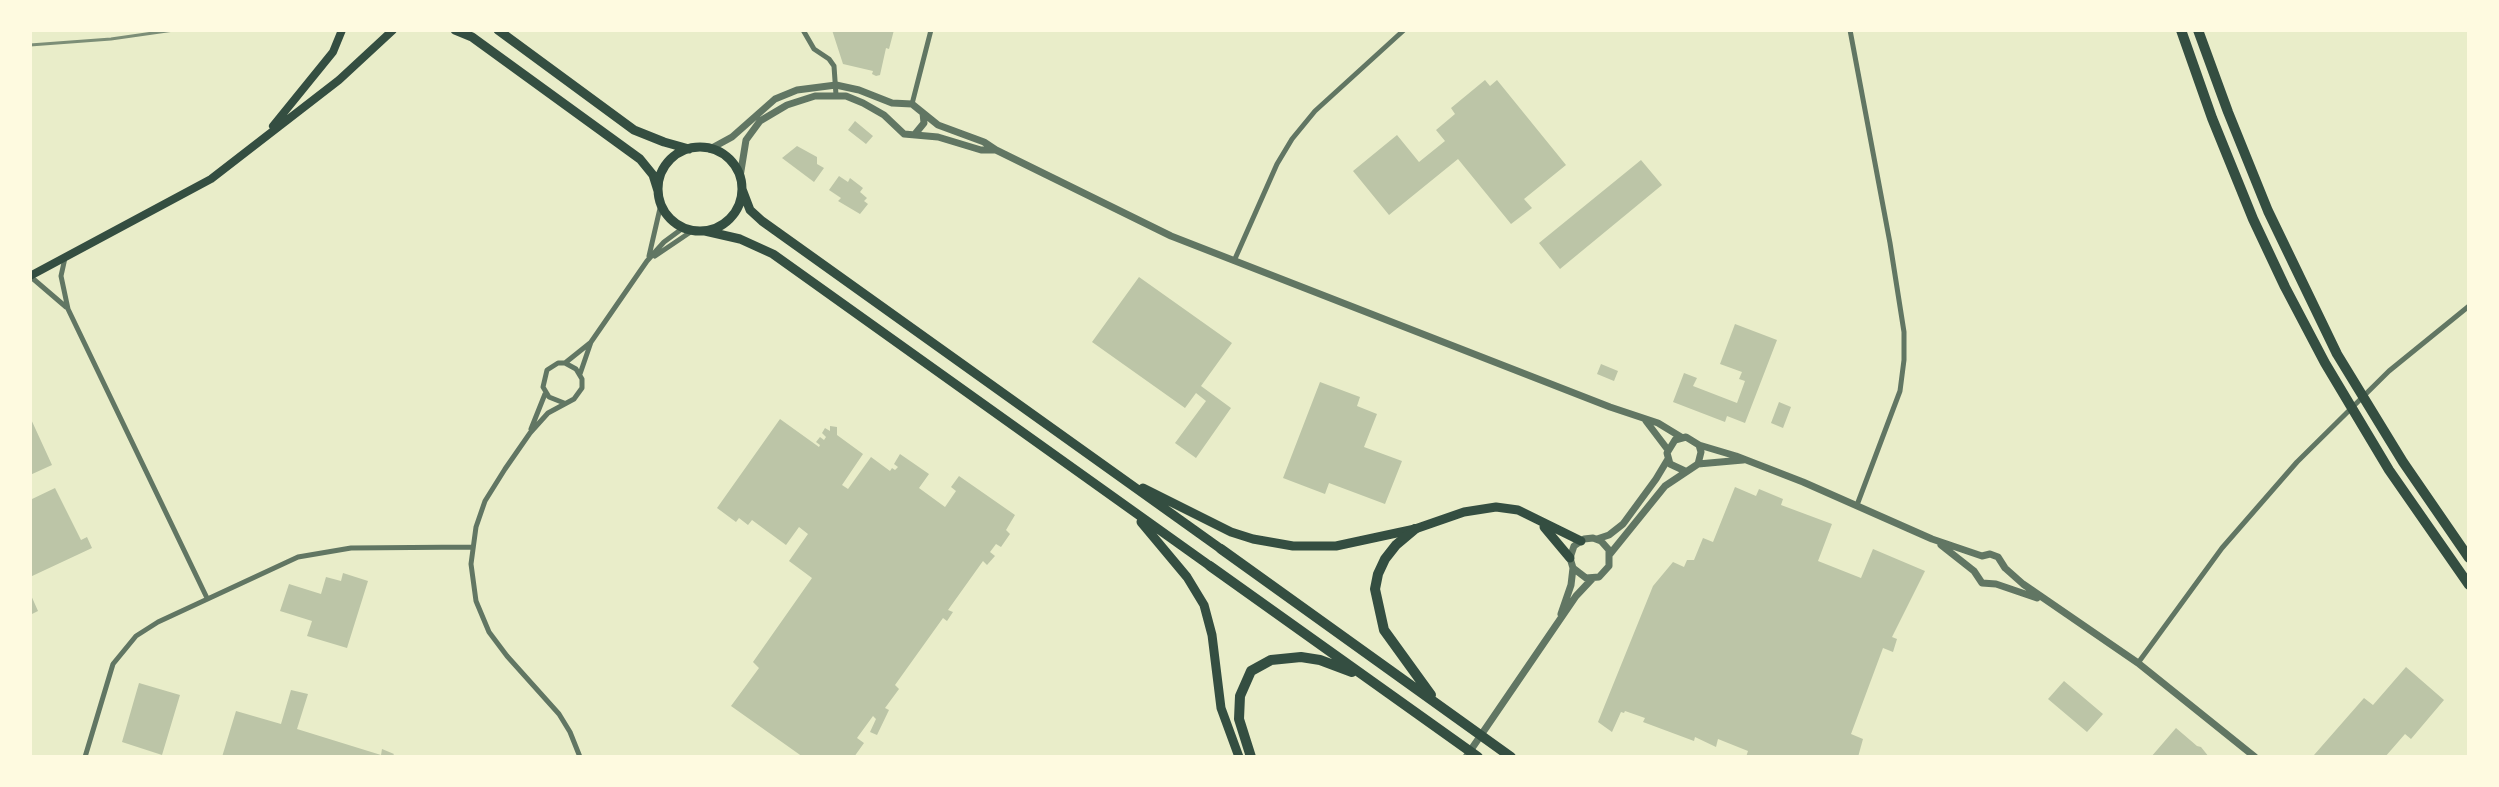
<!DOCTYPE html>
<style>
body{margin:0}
#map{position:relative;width:2499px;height:787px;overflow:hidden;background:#e9edc9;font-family:Rubik,sans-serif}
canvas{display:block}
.frame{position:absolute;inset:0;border:32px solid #fefae0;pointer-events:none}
</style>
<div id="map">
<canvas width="2499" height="787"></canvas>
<div class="frame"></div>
</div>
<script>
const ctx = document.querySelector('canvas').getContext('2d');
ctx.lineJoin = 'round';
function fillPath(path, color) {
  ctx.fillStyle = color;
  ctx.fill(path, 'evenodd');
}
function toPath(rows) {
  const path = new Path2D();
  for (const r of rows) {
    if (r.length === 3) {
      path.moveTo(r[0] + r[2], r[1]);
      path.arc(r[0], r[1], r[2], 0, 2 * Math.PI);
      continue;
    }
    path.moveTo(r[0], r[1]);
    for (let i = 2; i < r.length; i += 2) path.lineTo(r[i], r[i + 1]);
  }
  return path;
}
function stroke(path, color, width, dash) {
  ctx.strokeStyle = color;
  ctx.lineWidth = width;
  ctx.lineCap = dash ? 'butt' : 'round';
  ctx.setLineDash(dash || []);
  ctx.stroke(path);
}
fillPath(toPath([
 [832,30,894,30,889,49,886,48,880,75,876,76,872,74,873,71,843,64],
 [1485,80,1490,86,1497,80,1566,165,1524,199,1532,208,1511,224,1458,159,1389,215,1353,171,1397,135,1419,162,1445,141,1436,130,1455,114,1451,108],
 [855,121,873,136,866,144,848,130],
 [797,146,817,157,817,164,824,168,814,182,782,158],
 [1641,160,1662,185,1560,269,1539,243],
 [839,176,848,182,850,178,863,188,860,192,867,198,864,201,868,204,860,214,838,201,841,198,829,190],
 [1139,277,1232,343,1201,386,1231,408,1196,458,1175,443,1206,401,1196,393,1185,408,1092,342],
 [1735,324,1777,340,1745,423,1727,416,1725,422,1673,402,1684,373,1697,378,1693,386,1737,403,1745,381,1739,379,1742,372,1720,364],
 [1601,364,1618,371,1614,381,1597,374],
 [1320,382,1360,397,1357,406,1377,414,1364,447,1402,461,1385,504,1329,483,1325,494,1283,478],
 [1779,402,1791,407,1783,428,1771,423],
 [30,417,52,465,30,475],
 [780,419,819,447,820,445,816,442,820,437,824,440,826,437,822,433,825,428,830,431,830,426,837,427,837,435,863,454,842,485,848,489,871,457,890,471,892,468,895,470,898,467,894,464,900,454,929,474,919,488,945,507,956,491,951,487,959,476,1015,515,1006,530,1010,534,1001,547,996,544,990,552,995,556,987,565,983,561,948,610,953,612,947,621,943,618,895,685,899,689,885,708,889,710,877,735,870,732,876,719,873,716,857,738,864,743,854,757,803,757,731,706,759,668,753,662,812,578,789,561,808,534,799,527,786,545,752,520,748,525,739,518,736,522,717,508],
 [1735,487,1756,496,1759,489,1783,499,1781,505,1832,524,1818,561,1861,578,1873,549,1925,571,1892,637,1897,639,1893,652,1883,648,1851,734,1863,739,1858,757,1746,757,1748,751,1718,739,1716,747,1695,737,1694,741,1643,722,1645,718,1625,711,1624,713,1621,712,1612,732,1598,722,1653,586,1673,562,1684,567,1687,560,1694,560,1703,538,1713,542],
 [55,488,81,540,87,537,92,548,30,577,30,500],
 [343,573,368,581,347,648,307,636,312,621,280,611,289,584,321,594,326,577,341,581],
 [30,593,38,611,30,615],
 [2406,667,2444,700,2411,739,2405,734,2385,757,2314,755,2364,698,2373,705],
 [2064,681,2103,714,2087,732,2048,699],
 [139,683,180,695,162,755,122,742],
 [291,690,308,694,297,729,381,755,382,749,394,754,392,757,222,757,236,711,281,724],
 [2176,728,2197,746,2201,747,2209,757,2151,757]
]), '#bcc5a7');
stroke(toPath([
 [803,30,814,49,829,59,834,66,836,95],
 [1850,30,1890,243,1904,332,1904,360,1900,391,1857,505],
 [912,104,931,30],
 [649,256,661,204],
 [655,256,692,231],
 [65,258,61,276,68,309,207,598],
 [1234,261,1277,164,1292,139,1315,111,1404,30],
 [31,277,66,307],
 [565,363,590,343],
 [580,374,591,342,647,261,664,242,683,228],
 [564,403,549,397,543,387,547,370,558,363,565,363,576,369,582,379,582,388,574,399,548,413,530,433,505,469,485,501,476,527,471,564,476,601,489,632,507,656,559,714,570,732,580,757],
 [531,429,545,394],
 [2138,663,2222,548,2297,462,2389,371,2469,306],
 [85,757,113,664,136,636,158,622,298,557,351,548,472,547]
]), '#617663', 5);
stroke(toPath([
 [915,134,924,123,923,113],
 [710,149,732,137,775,99,797,90,836,85,859,90,892,103,912,104,938,125,984,142,996,150,1171,236,1610,407,1658,423,1681,437],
 [740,177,746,140,760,121,787,105,815,96,846,96,863,103,884,115,904,134,938,137,981,150,994,150],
 [1646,421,1668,450],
 [1698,464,1743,460],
 [1685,471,1670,464,1667,453,1675,440,1686,437,1699,445,1736,456,1803,482,1932,539,1982,556,1990,554,1998,557,2005,568,2023,584,2138,663,2255,757],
 [1597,539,1609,535,1623,524,1656,479,1668,459],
 [1941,545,1974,571,1982,583,1996,584,2037,598],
 [1610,554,1665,486,1698,464,1701,452,1699,445],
 [1561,614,1571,585,1573,568,1570,558,1574,546,1584,539,1593,538,1601,541,1609,550,1609,566,1599,577,1586,578,1573,568],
 [1466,757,1576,596,1592,579]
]), '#617663', 7);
stroke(toPath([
 [273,126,333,52,342,30],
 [30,276,211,179,339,80,393,30]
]), '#344e41', 8);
stroke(toPath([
 [455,30,472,37,640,159,653,175,658,191],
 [498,30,634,130,664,142,689,149],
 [700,189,42],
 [742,189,750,210,762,221,1221,549],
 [705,231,740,239,773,254,1210,566],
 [1143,488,1231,532,1253,539,1293,546,1336,546,1415,529,1464,512,1496,507,1518,510,1581,541],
 [1141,522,1187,577,1204,605,1212,635,1221,708,1239,757],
 [1544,527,1570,558]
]), '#344e41', 9);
stroke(toPath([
 [2181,30,2212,118,2253,219,2285,287,2325,363,2389,470,2469,585],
 [2198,30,2228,112,2268,211,2337,354,2403,462,2469,558],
 [1415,529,1396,545,1385,559,1378,574,1375,589,1384,630,1431,695],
 [1221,549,1511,757],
 [1210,566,1478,757],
 [1251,757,1239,719,1240,696,1251,671,1271,660,1301,657,1320,660,1352,672]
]), '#344e41', 10);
stroke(toPath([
 [30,45,111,39,174,30]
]), '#7c8e77', 3);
</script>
